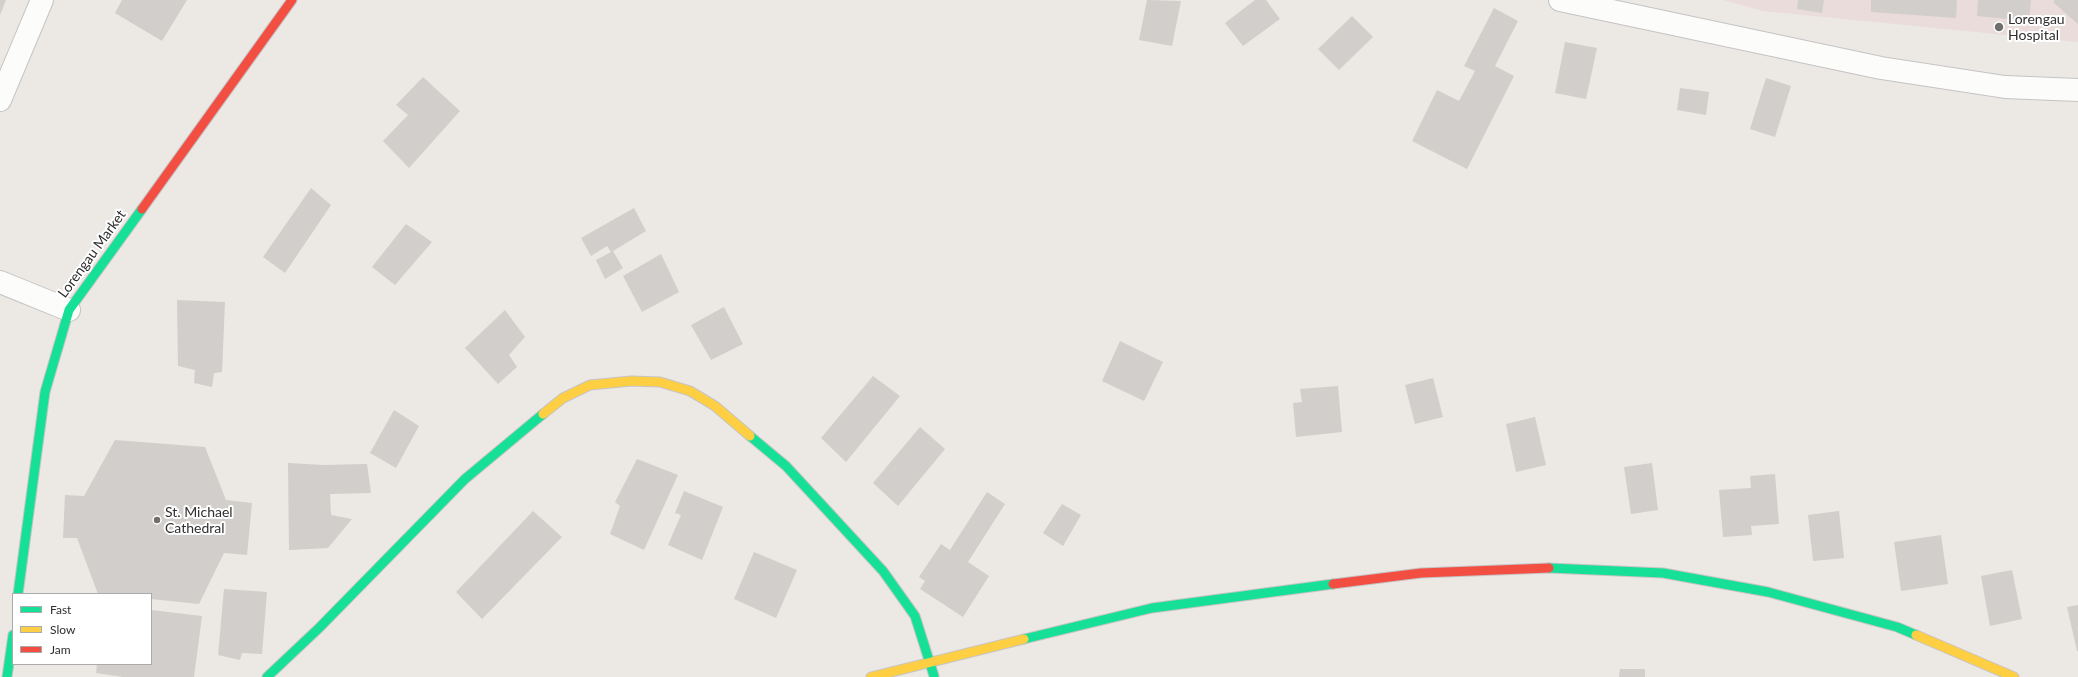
<!DOCTYPE html>
<style>
body{margin:0}
#map{position:relative;width:2078px;height:677px;overflow:hidden;background:#ece8e4;font-family:Lato,sans-serif}
canvas{display:block}
.legend{position:absolute;left:12px;top:593px;width:140px;height:72px;box-sizing:border-box;background:#fff;border:1px solid #ababab;margin:0;padding:5px 7px;list-style:none;font-size:12px;color:#2e2e2e}
.legend li{display:flex;align-items:center;gap:8px;height:20px}
.legend b{width:20px;border:1px solid #ababab}
</style>
<div id="map">
<canvas width="2078" height="677"></canvas>
<ul class="legend">
<li><b style="height:5px;background:#16e098"></b>Fast</li>
<li><b style="height:5px;background:#ffcf43"></b>Slow</li>
<li><b style="height:5px;background:#f24e42"></b>Jam</li>
</ul>
</div>
<script>
const ctx = document.querySelector('canvas').getContext('2d');
ctx.lineJoin = 'round';
function fillPath(path, color) {
  ctx.fillStyle = color;
  ctx.fill(path, 'evenodd');
}
function toPath(rows) {
  const path = new Path2D();
  for (const r of rows) {
    path.moveTo(r[0], r[1]);
    for (let i = 2; i < r.length; i += 2) path.lineTo(r[i], r[i + 1]);
  }
  return path;
}
function stroke(path, color, width, dash) {
  ctx.strokeStyle = color;
  ctx.lineWidth = width;
  ctx.lineCap = dash ? 'butt' : 'round';
  ctx.setLineDash(dash || []);
  ctx.stroke(path);
}
function write(font, color, halo, rows, align = 'center') {
  ctx.font = font + ' Lato,sans-serif';
  ctx.lineWidth = 4;
  ctx.setLineDash([]);
  ctx.textBaseline = 'middle';
  ctx.strokeStyle = halo;
  ctx.fillStyle = color;
  for (const [text, x, y, turn = 0] of rows) {
    ctx.save();
    ctx.translate(x, y);
    ctx.rotate((+turn || 0) * Math.PI / 180);
    ctx.textAlign = isNaN(turn) ? turn : align;
    if (halo) ctx.strokeText(text, 0, 0);
    ctx.fillText(text, 0, 0);
    ctx.restore();
  }
}
fillPath(toPath([
 [1723,0,2078,0,2078,42,1763,11]
]), '#e9dcdb');
fillPath(toPath([
 [0,0,6,0,0,15],
 [122,0,187,0,162,41,115,13],
 [1147,0,1181,1,1172,46,1139,40],
 [1255,0,1266,0,1280,19,1243,46,1225,23],
 [1798,0,1824,0,1822,13,1797,9],
 [1871,0,1957,0,1956,18,1871,12],
 [1978,0,2031,0,2029,21,1977,16],
 [2055,0,2078,0,2078,24,2053,2],
 [1494,8,1518,21,1495,66,1514,76,1467,169,1412,141,1437,90,1459,101,1475,71,1464,66],
 [1352,16,1373,37,1339,70,1318,49],
 [1565,42,1597,48,1586,99,1555,93],
 [423,77,460,111,409,168,383,141,408,115,396,105],
 [1766,78,1791,86,1775,137,1750,129],
 [1680,88,1709,92,1706,115,1677,110],
 [311,188,331,205,285,273,263,257],
 [634,208,646,231,613,251,623,268,605,279,596,260,611,252,607,246,591,256,581,238],
 [406,224,432,242,395,285,372,267],
 [661,254,679,292,642,312,623,276],
 [177,300,225,302,222,372,214,373,212,387,194,383,195,370,178,366],
 [724,307,743,344,711,360,691,325],
 [505,310,525,337,509,355,517,367,498,384,465,348],
 [1120,341,1163,362,1144,401,1102,381],
 [873,376,900,396,846,462,821,438],
 [1433,378,1443,417,1415,424,1405,385],
 [1338,386,1342,432,1296,437,1293,403,1302,402,1300,389],
 [394,410,419,426,396,468,370,453],
 [1535,417,1546,465,1516,472,1506,424],
 [920,427,945,449,898,506,873,483],
 [115,440,205,447,226,500,252,503,247,555,224,553,199,604,151,599,151,594,98,594,77,538,63,538,65,495,84,496],
 [637,459,678,475,644,550,610,534,620,506,615,502],
 [288,463,324,465,367,464,371,493,330,494,331,515,352,519,328,548,289,550],
 [1652,463,1658,510,1631,514,1624,467],
 [1775,474,1779,524,1751,526,1752,535,1723,537,1719,490,1751,488,1750,476],
 [684,491,723,507,702,560,668,545,681,515,675,513],
 [987,492,1005,504,968,562,989,576,963,617,920,589,925,581,919,577,941,544,950,550],
 [1062,504,1081,515,1063,546,1043,533],
 [533,511,562,537,482,619,456,592],
 [1839,511,1844,558,1813,561,1808,515],
 [1941,535,1948,584,1901,591,1894,542],
 [754,552,797,570,776,618,734,599],
 [2012,570,2022,619,1990,626,1981,576],
 [224,589,267,592,262,654,242,653,240,660,218,655],
 [2078,605,2078,651,2077,651,2067,607],
 [151,610,202,616,194,677,123,677,96,673,97,664,151,664],
 [1620,669,1645,669,1645,677,1619,677]
]), '#d1cecb');
const street = toPath([
 [1560,0,1881,68,2005,87,2078,90],
 [0,100,42,0],
 [0,282,69,310]
]);
const fast = toPath([
 [750,436,786,466,883,571,915,616,934,676],
 [1549,568,1663,573,1768,592,1897,627,1916,635],
 [18,594,45,392,69,310,142,209],
 [1024,639,1152,608,1333,584],
 [7,677,13,635],
 [267,677,319,628,465,479,543,414]
]);
const slow = toPath([
 [543,414,563,398,590,385,631,381,660,382,690,391,715,406,750,436],
 [1916,635,2014,677],
 [871,677,1024,639]
]);
const jam = toPath([
 [142,209,292,0],
 [1333,584,1421,573,1549,568]
]);
stroke(street, '#c5c4c5', 24);
stroke(fast, '#c5c4c5', 11);
stroke(slow, '#c5c4c5', 11);
stroke(jam, '#c5c4c5', 11);
stroke(street, '#fcfcfb', 22);
stroke(fast, '#16e098', 9);
stroke(slow, '#ffcf43', 9);
stroke(jam, '#f24e42', 9);
for (const [x, y, r, color] of [
 [1999,27,5,"#706f6e"],
 [157,520,4,"#706f6e"]
]) {
  const dot = new Path2D();
  dot.arc(x, y, r, 0, 2 * Math.PI);
  ctx.fillStyle = color;
  ctx.fill(dot);
  stroke(dot, '#fff', 1.5);
}
write('14px', '#2e2e2e', '#fff', [
 ["Lorengau",2008,19],
 ["Hospital",2008,35],
 ["St. Michael",165,512],
 ["Cathedral",165,528]
], 'left');
write('14px', '#2e2e2e', '#fff', [
 ["Lorengau Market",92,254,-54]
]);
</script>
